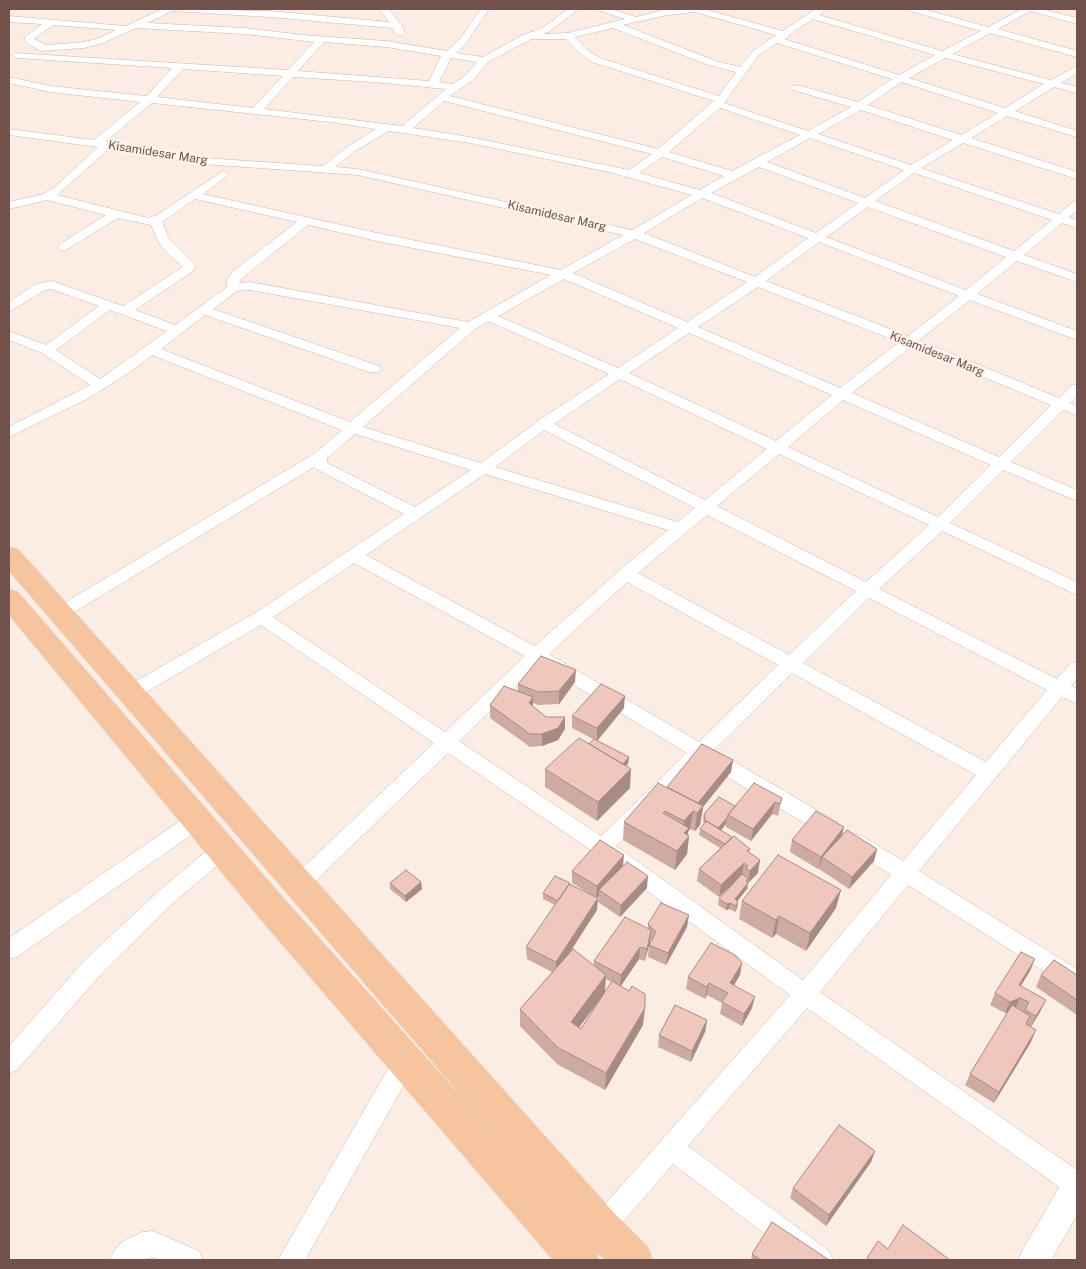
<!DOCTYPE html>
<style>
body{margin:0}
#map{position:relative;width:1086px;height:1269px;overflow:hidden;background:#fbede3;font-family:"Public Sans",sans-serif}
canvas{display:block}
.frame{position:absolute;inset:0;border:10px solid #71514b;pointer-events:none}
</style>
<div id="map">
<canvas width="1086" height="1269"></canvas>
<div class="frame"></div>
</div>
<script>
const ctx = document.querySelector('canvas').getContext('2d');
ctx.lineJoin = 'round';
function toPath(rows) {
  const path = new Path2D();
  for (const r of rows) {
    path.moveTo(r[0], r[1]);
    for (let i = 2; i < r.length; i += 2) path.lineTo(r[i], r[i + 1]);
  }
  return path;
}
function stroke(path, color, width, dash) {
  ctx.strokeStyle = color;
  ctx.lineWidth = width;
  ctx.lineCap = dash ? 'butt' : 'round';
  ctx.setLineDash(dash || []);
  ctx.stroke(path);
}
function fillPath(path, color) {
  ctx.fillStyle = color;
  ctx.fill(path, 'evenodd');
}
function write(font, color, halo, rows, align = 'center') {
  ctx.font = font + ' "Public Sans",sans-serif';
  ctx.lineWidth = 5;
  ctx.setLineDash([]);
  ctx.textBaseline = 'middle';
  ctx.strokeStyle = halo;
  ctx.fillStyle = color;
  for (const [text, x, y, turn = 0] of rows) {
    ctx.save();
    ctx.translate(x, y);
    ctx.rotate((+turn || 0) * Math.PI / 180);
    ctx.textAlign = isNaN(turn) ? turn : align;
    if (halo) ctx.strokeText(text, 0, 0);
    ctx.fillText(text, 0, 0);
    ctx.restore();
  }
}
const minor = toPath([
 [162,9,270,11,389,22,380,9,389,9,402,26,405,33,403,35,397,35,392,28,270,17,172,11,147,23,245,28,303,35,386,41,447,51,460,39,481,9,489,9,466,43,456,53,483,57,521,36,544,27,568,9,578,9,550,31,543,34,568,33,625,19,600,11,599,9,611,9,636,17,667,9,704,9,783,31,816,9,826,9,819,15,942,51,981,31,910,11,909,9,923,9,988,27,1022,9,1042,9,1077,18,1077,24,1030,11,998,29,1077,51,1077,57,990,33,952,54,1051,80,1077,66,1077,73,1061,83,1077,87,1077,93,1054,87,1015,111,1077,131,1077,137,1007,116,971,138,1077,172,1077,179,963,143,921,168,1059,214,1073,202,1077,202,1077,211,1069,217,1077,220,1077,228,1062,223,1024,255,1077,274,1077,282,1017,261,977,294,1077,331,1077,340,970,300,919,340,1059,398,1072,385,1077,384,1077,396,1070,403,1077,406,1077,415,1063,410,1011,462,1077,490,1077,501,1003,470,950,523,1077,582,1077,595,942,531,879,589,1057,679,1071,663,1077,662,1077,679,1071,686,1077,689,1077,704,1062,697,919,871,1077,969,1077,990,1069,987,908,885,820,992,1077,1170,1077,1196,1068,1193,807,1008,688,1146,829,1251,833,1260,799,1260,673,1164,610,1237,601,1241,592,1237,588,1228,592,1219,790,995,595,853,448,753,306,890,299,893,292,890,289,884,292,878,434,743,261,625,136,698,130,700,124,698,121,693,124,688,255,613,404,514,316,469,314,467,66,617,60,619,54,617,51,613,54,609,314,454,342,430,152,355,127,374,87,399,9,437,9,427,90,385,42,353,9,340,9,331,46,345,99,306,51,289,45,290,9,312,9,302,36,284,52,281,123,306,183,267,167,253,159,243,151,225,118,218,64,251,60,250,58,247,60,244,106,215,47,200,9,209,9,202,43,194,54,188,98,147,9,135,9,129,94,140,140,102,50,92,9,83,9,77,50,86,147,96,172,68,17,58,12,55,14,53,288,70,314,42,245,34,136,28,103,43,84,48,40,51,27,43,24,38,42,24,9,22,9,16,126,26,162,9],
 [695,12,776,35,753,51,740,67,716,61,623,25,667,15,695,12],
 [813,19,935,55,899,75,784,39,789,37,790,34,813,19],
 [53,25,116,30,97,39,84,42,46,45,34,39,53,25],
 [613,28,708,65,736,72,719,96,600,58,587,50,575,37,613,28],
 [531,39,566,39,581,54,592,62,714,101,658,149,450,96,474,79,488,62,531,39],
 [324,42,386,47,441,56,429,81,298,71,324,42],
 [777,43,892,79,858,102,801,86,793,86,792,88,793,90,851,107,808,131,724,103,759,55,777,43],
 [451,58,477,62,466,75,453,84,439,82,451,58],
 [945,58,1044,84,1005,108,909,78,945,58],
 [183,69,283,76,253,108,157,97,183,69],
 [293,77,373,82,446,89,402,126,264,109,293,77],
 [901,82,998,113,961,135,868,105,901,82],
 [444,101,652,154,629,170,470,137,413,128,444,101],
 [152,103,330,122,376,129,347,147,323,166,203,158,106,141,152,103],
 [720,108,800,135,732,171,669,152,720,108],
 [861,110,953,140,911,165,818,134,861,110],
 [389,131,470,143,609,172,692,195,632,230,358,169,335,167,355,151,389,131],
 [810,138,904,170,865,198,767,162,810,138],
 [109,149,203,164,358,175,623,235,561,270,377,233,203,194,227,176,229,174,223,171,157,215,148,218,57,195,109,149],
 [662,157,724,176,700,190,639,173,662,157],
 [759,167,858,203,816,233,711,193,759,167],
 [914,173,1052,220,1014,251,875,201,914,173],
 [702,198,808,238,755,277,644,233,702,198],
 [195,199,297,222,232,272,227,280,227,287,175,325,135,310,192,272,196,266,169,239,162,222,195,199],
 [868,207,1006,257,966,290,826,237,868,207],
 [308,225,377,241,551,275,468,322,250,282,239,283,242,278,308,225],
 [635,239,747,282,687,322,573,273,635,239],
 [819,242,959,296,908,336,766,281,819,242],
 [564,279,678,328,618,368,498,316,564,279],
 [758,287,899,342,840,388,698,327,758,287],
 [250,290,460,328,350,422,161,349,205,315,369,372,379,372,381,369,379,366,213,309,237,291,250,290],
 [110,310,167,331,100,379,56,350,110,310],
 [488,321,609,374,538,421,481,463,363,427,475,329,488,321],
 [689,333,832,395,776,441,629,373,689,333],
 [911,347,1051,405,999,457,852,393,911,347],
 [620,379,767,449,705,500,554,424,620,379],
 [843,400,991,465,938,517,788,447,843,400],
 [544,430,695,508,678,522,495,467,544,430],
 [355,434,471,470,415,507,327,463,327,458,355,434],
 [779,454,929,525,866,582,717,506,779,454],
 [485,474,668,530,620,570,535,646,366,555,485,474],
 [707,515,856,591,789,655,638,573,707,515],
 [354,563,525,656,445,732,273,617,354,563],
 [627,582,778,665,699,742,549,654,627,582],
 [869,598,1047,690,986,762,803,663,869,598],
 [539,664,687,753,601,836,459,741,539,664],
 [792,673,976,775,903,861,862,836,855,834,848,836,845,842,848,848,891,875,803,980,616,846,702,762,823,834,830,836,837,834,840,828,837,822,714,750,792,673],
 [197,812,204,814,207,820,204,826,17,957,9,959,9,938,190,814,197,812],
 [222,842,229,844,232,850,229,856,175,901,101,974,17,1070,9,1073,9,1046,85,960,161,889,215,844,222,842],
 [405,1050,413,1053,417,1061,413,1069,305,1260,278,1260,397,1053,405,1050],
 [153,1231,199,1251,203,1260,161,1260,153,1257,140,1260,110,1260,114,1251,122,1242,142,1232,153,1231]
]);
const tertiary = toPath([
 [1077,1171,1077,1215,1051,1260,1018,1260,1023,1249,1066,1176,1077,1171]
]);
const primary = toPath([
 [9,547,18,549,615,1214,647,1246,653,1260,605,1260,595,1251,599,1260,553,1260,262,921,9,615,9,589,18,592,286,901,498,1138,9,571,9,547]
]);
stroke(minor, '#ceb5ad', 1);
stroke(tertiary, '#ceb5ad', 1);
stroke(primary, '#d7cecd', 1);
fillPath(minor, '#fff');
fillPath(tertiary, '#fff');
fillPath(primary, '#f6c59f');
fillPath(toPath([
 [575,682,559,704,538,705,533,703,533,706,546,717,565,717,565,729,558,740,542,746,530,747,490,718,490,705,518,691,518,684],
 [624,708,597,741,572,728,572,716],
 [589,744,629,757,628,764,626,766,630,788,597,821,545,787,545,769],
 [733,760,731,772,703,807,700,825,695,831,690,829,688,832,688,835,689,836,687,854,675,870,623,840,624,822,667,787],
 [782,798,778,816,772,814,751,841,726,827,726,824,721,830,750,849,749,852,758,873,748,883,747,889,737,901,737,908,735,912,729,909,726,910,718,905,719,899,732,885,719,897,697,881,699,869,720,848,699,835,700,829,704,824,703,820,704,814,735,806],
 [842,836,877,849,874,861,849,889,819,869,820,866,818,869,790,852,792,840],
 [623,865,647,888,620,917,598,902,599,896,597,898,597,910,569,952,594,966,594,961,648,929,648,924,687,927,666,965,648,957,649,945,651,941,650,939,645,961,639,959,621,986,643,1025,605,1090,557,1064,520,1026,520,1009,552,972,527,959,526,947,555,905,543,899,543,893,570,883,570,885,590,894,572,883,572,871],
 [605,979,612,982,605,993],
 [604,994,581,1029,579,1028],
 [421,882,422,889,406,902,390,889,390,883],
 [742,901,836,908,806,951,776,934,772,938,739,919],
 [1030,971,1020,986,1040,1012,1031,1027,1031,1042,994,1103,965,1085,970,1074,1008,1012,1005,1013,990,1005,995,993],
 [740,975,734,985,752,1008,742,1026,720,1014,722,1003,707,995,705,999,686,989,688,977],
 [1041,975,1077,975,1077,1015,1036,987],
 [707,1020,705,1032,691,1062,658,1047,659,1035],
 [875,1151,871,1162,826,1226,790,1198,793,1188],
 [752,1254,829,1260,751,1260]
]), '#ceaba2');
fillPath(toPath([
 [576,670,575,682,559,704,559,691],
 [625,696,624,708,597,741,597,728],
 [533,697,533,709,529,703],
 [565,717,565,729,558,740,542,746,542,734],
 [629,757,628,764,620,773,621,767],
 [733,760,731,772,703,807,700,825,695,831,698,803],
 [631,769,630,788,597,821,598,802],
 [775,802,772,814,751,841,753,829],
 [693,811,690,829,688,832,688,838,689,836,687,854,675,870,677,851,682,839,684,821],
 [727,818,726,824,718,834,718,828],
 [844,827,841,839,822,857,820,866,818,869,821,857],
 [877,849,874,861,849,889,852,877],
 [624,855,623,867,599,890,599,896,596,898,597,886],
 [760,860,758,873,748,883,750,871],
 [744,863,742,875,719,897,721,885],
 [648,876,647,888,620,917,621,905],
 [421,882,422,889,406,902,405,896],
 [748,883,747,889,734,905,735,899],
 [841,890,836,908,806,951,810,933],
 [598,898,597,910,556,974,556,962],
 [738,902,737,908,735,912,736,906],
 [730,903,729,909,726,910,727,904],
 [689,915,687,927,666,965,668,953],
 [779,916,776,934,772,938,776,920],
 [651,930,650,942,645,961,647,949],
 [640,947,639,959,620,987,621,975],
 [1035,959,1030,971,1014,997,1019,985],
 [742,963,740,975,728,995,730,983],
 [606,975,605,993,570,1039,571,1022],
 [709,983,707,995,705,999,707,987],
 [755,997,752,1008,742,1026,744,1014],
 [1020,998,1015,1009,1005,1013,1010,1002],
 [1046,1000,1040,1012,1030,1028,1036,1016],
 [645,1008,643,1025,605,1090,606,1073],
 [707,1020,705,1032,691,1062,692,1051],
 [1036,1030,1031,1042,994,1103,999,1092],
 [875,1151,871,1162,826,1226,829,1215]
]), '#a78b84');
const building = toPath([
 [541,656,576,670,559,691,538,692,518,684,541,656],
 [601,684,625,696,597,728,572,716,601,684],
 [504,686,533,697,529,703,546,717,565,717,558,728,542,734,530,734,490,705,504,686],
 [579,738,631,769,598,802,545,769,579,738],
 [594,739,629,757,623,764,589,744,594,739],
 [702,744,733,760,698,803,667,787,702,744],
 [658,783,703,806,697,813,693,811,684,821,665,811,663,813,689,828,684,833,689,836,677,851,624,822,658,783],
 [754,783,782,798,780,804,775,802,753,829,728,815,754,783],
 [719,797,735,806,728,815,727,818,718,828,705,820,704,814,719,797],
 [816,811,844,827,821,857,792,840,816,811],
 [706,821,732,837,725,844,700,829,706,821],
 [847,830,877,849,852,877,822,857,847,830],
 [734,836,750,849,747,851,760,860,750,871,746,868,748,866,744,863,721,885,699,869,734,836],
 [600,840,624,855,597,886,572,871,600,840],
 [778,855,841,890,810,933,779,916,776,920,742,901,778,855],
 [627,862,648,876,621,905,599,890,627,862],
 [406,870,421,882,405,896,390,883,406,870],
 [742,874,748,878,746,881,748,883,735,899,738,902,736,906,730,903,727,904,719,899,742,874],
 [555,876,570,883,558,901,543,893,555,876],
 [569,884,598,898,556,962,526,947,569,884],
 [661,903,689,915,668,953,649,945,656,932,648,924,661,903],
 [625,917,651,930,647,949,640,947,621,975,594,961,625,917],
 [711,943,735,955,742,963,730,983,755,997,744,1014,722,1002,728,993,709,983,707,987,688,977,711,943],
 [573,949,606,975,571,1022,581,1029,612,981,629,991,632,986,645,994,645,1008,606,1073,557,1047,520,1009,573,949],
 [1021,952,1035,959,1019,985,1046,1000,1036,1016,1025,1010,1029,1002,1020,998,1010,1002,995,993,1021,952],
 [1054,960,1077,975,1077,1000,1041,975,1054,960],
 [675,1005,707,1020,692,1051,659,1035,675,1005],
 [1012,1005,1030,1016,1026,1024,1036,1030,999,1092,970,1074,1012,1005],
 [839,1125,875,1151,829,1215,793,1188,839,1125],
 [772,1222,829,1260,761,1260,752,1254,772,1222],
 [903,1225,950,1260,870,1260,867,1258,878,1241,888,1249,903,1225]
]);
fillPath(building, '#efc7bc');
stroke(building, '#a78b84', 1);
write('12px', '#71514b', '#fef2e9', [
 ["Kisamidesar Marg",158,153,9],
 ["Kisamidesar Marg",557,216,13],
 ["Kisamidesar Marg",937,354,22]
]);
</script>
